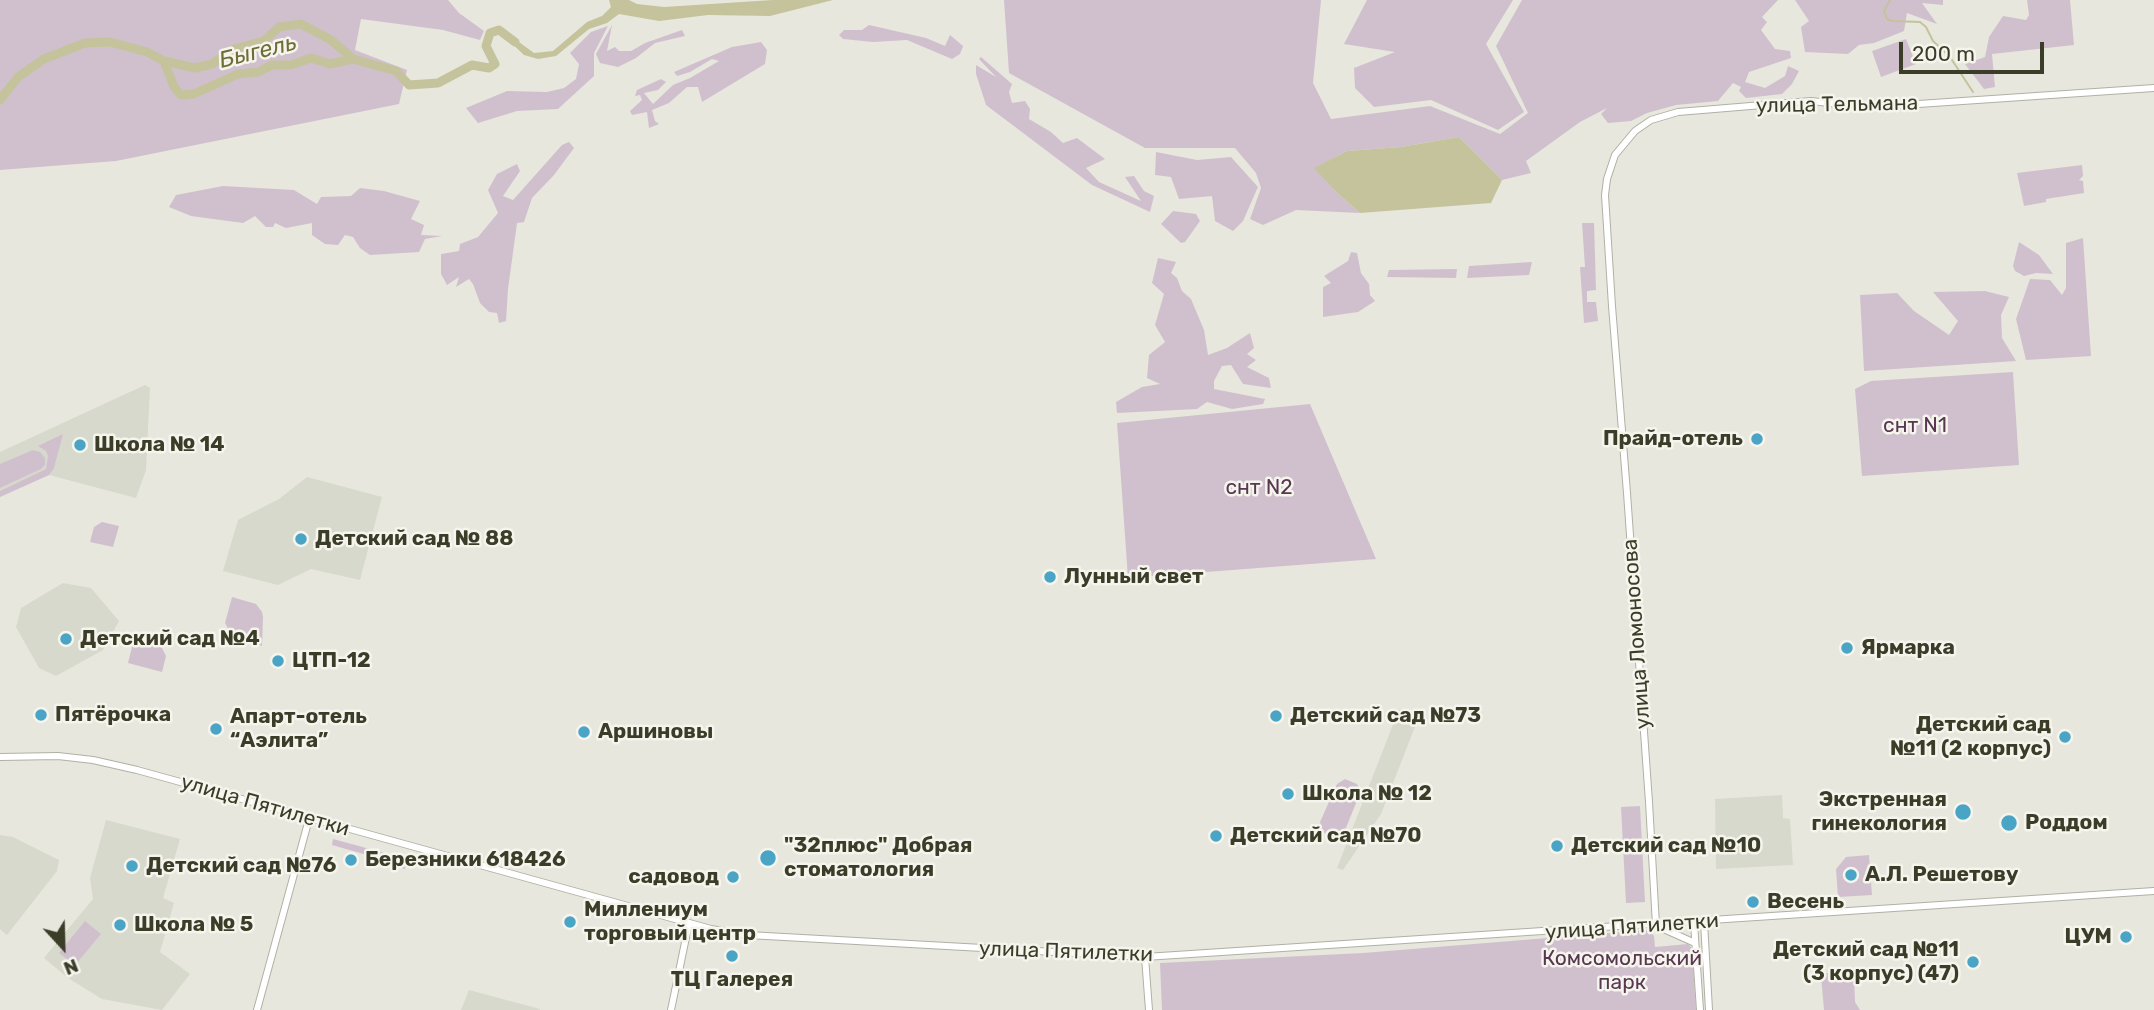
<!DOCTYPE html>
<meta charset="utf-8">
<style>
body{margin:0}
#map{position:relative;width:2154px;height:1010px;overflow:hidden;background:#e7e7de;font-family:Rubik,sans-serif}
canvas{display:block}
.north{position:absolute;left:28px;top:912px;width:70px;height:70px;-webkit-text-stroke:5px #f5f5ee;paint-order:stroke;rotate:158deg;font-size:19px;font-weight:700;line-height:28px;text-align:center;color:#3c3d28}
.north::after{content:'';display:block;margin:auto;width:24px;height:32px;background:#3c3d28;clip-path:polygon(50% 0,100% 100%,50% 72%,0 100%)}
.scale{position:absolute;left:1899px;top:42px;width:145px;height:32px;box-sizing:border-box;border:4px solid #3c3d28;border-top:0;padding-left:9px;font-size:21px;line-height:24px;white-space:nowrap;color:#3c3d28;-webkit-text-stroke:5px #f5f5ee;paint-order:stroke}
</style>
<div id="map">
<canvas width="2154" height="1010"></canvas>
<div class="north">N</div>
<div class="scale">200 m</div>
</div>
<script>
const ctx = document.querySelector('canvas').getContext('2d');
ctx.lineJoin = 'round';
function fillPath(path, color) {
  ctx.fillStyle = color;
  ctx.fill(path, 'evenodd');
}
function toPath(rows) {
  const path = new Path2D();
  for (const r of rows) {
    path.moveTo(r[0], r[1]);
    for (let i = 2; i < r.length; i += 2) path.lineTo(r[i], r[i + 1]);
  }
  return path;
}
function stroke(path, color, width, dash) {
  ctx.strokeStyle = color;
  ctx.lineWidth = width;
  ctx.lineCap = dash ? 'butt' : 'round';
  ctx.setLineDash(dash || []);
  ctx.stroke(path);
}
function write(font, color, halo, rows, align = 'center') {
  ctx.font = font + ' Rubik,sans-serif';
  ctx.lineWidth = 5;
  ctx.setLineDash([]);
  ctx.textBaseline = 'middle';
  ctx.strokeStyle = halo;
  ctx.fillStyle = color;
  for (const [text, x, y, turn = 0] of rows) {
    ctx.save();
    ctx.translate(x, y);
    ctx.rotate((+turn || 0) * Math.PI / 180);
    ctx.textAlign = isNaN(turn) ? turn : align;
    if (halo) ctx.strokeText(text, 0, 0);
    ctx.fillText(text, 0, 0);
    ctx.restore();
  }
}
fillPath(toPath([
 [145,385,150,388,146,470,136,498,49,475,0,497,0,452],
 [307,477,382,497,360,580,311,569,278,585,223,571,238,520,279,499],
 [63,583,91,588,119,621,103,650,56,676,39,668,16,627,21,608],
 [1399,709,1405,711,1416,724,1381,814,1343,870,1337,868],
 [1782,795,1783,818,1790,819,1793,865,1716,869,1715,799],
 [106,820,180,839,163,898,174,903,160,952,190,974,162,1010,102,999,68,978,44,958,93,899,90,878],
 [0,835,13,837,59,860,57,871,7,935,0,929],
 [469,990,540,1009,540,1010,461,1010]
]), '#d8d9cd');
fillPath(toPath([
 [0,0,448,0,459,13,484,31,480,40,443,30,361,19,355,50,407,70,399,104,116,161,0,170],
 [1004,0,1321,0,1313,83,1331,119,1430,106,1500,134,1528,113,1496,46,1522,0,1778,0,1762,17,1767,22,1761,30,1775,49,1790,51,1791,58,1749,72,1745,82,1765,88,1785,76,1788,66,1799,71,1792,84,1782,94,1746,98,1739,91,1741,87,1733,83,1718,101,1676,105,1647,113,1631,121,1608,123,1601,114,1607,108,1580,122,1526,161,1531,173,1502,180,1459,137,1401,147,1347,151,1315,168,1337,193,1360,213,1296,210,1263,225,1250,219,1261,188,1256,173,1235,148,1145,148,1009,73],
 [1367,0,1513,0,1486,44,1524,112,1498,130,1431,100,1374,107,1355,88,1354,68,1395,52,1344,44],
 [1795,0,1943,0,1943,5,1922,3,1937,24,1907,13,1904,31,1874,43,1859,45,1848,54,1805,52,1801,27,1809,21],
 [2027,0,2070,0,2074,45,1992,54,1995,87,1984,89,1965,64,1985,57,1989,37,2003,16,2026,20,2029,15],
 [612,25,607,51,615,47,619,51,631,51,645,43,682,30,685,36,655,43,636,58,618,67,600,63,596,54],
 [869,25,926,38,945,46,950,35,963,46,960,54,952,59,907,40,873,42,843,39,839,35,844,30,862,30],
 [608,26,594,53,594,76,558,109,517,111,478,123,466,108,507,91,547,92,564,88,576,79,579,64,570,53,591,32],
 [1906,39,1916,64,1881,77,1872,51],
 [761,42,767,50,765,64,702,102,698,87,687,87,669,103,652,110,655,121,659,124,649,128,647,112,632,115,630,111,642,100,640,95,635,96,637,90,661,79,666,82,658,90,644,93,653,104,673,85,690,78,719,61,712,59,690,72,677,76,674,72,732,47],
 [981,57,1012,84,1009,92,1012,103,1025,101,1030,109,1029,119,1051,132,1063,143,1077,138,1105,159,1086,168,1099,182,1141,201,1125,177,1134,176,1144,191,1154,196,1150,212,1092,185,986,105,976,74,976,65,996,77,979,59],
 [569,142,574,148,554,175,532,198,524,222,517,223,508,289,506,321,499,323,497,313,489,312,480,303,473,284,469,279,456,287,459,277,447,285,441,274,441,254,459,251,460,244,478,237,498,213,488,190,497,174,517,164,520,171,503,196,513,200,562,145],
 [1156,152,1197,160,1231,157,1258,187,1243,221,1233,231,1215,221,1212,196,1179,199,1171,177,1155,175],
 [2082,165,2083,176,2079,180,2083,181,2084,193,2046,199,2046,202,2024,206,2017,173],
 [223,186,294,190,317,204,321,197,351,196,360,188,384,191,420,201,411,219,424,225,421,235,442,236,425,239,419,252,370,255,360,248,353,237,345,235,338,245,325,244,312,235,312,223,286,228,275,223,273,227,266,227,255,216,243,223,191,216,169,207,176,195],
 [1173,211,1196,214,1200,221,1185,242,1181,243,1161,224],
 [1582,223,1594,223,1596,290,1587,291,1587,302,1596,302,1598,321,1584,323,1580,267,1585,267],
 [2083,238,2091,356,2026,360,2016,319,2030,279,2050,280,2062,295,2066,288,2066,243],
 [2019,242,2039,255,2053,274,2036,273,2024,276,2015,271,2013,266],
 [1351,252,1357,253,1361,273,1369,284,1370,295,1375,301,1358,312,1323,317,1323,287,1331,283,1324,276,1348,261],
 [1158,258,1176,262,1171,273,1177,278,1182,291,1191,299,1204,330,1208,355,1227,348,1250,333,1254,348,1247,354,1256,360,1247,367,1269,378,1271,388,1243,384,1231,365,1222,366,1214,381,1214,389,1265,399,1263,404,1232,409,1207,402,1197,409,1117,413,1116,402,1142,387,1160,384,1147,378,1149,355,1165,342,1155,325,1164,294,1152,283],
 [1532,262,1529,275,1467,278,1469,266],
 [1457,269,1456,278,1387,277,1389,270],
 [1985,291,2009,297,2001,315,2002,338,2016,361,1864,371,1860,295,1897,293,1914,311,1949,335,1958,321,1933,292],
 [2013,372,2019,465,1862,476,1855,389,1871,381],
 [1310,404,1376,559,1128,578,1117,423],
 [63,434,54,468,49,475,0,497,0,491,46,469,48,456,46,451,38,446],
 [33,450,40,452,45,458,45,465,41,469,0,488,0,464],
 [102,522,119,526,113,547,90,542,94,527],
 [232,597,256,604,262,612,263,617,262,646,232,635,225,623],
 [135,635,159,642,166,656,162,672,128,663],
 [1345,779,1357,784,1361,791,1343,835,1332,838,1323,832,1320,822,1337,784],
 [1640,806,1645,902,1626,903,1621,807],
 [333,839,407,859,405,869,366,859,367,855,332,845],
 [1869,855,1872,895,1838,897,1836,869,1846,857],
 [85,921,101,934,75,965,59,953],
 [1646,930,1651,932,1654,936,1655,947,1688,944,1692,948,1696,1010,1162,1010,1160,963,1363,953],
 [1825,973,1831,973,1835,977,1854,975,1855,1002,1860,1010,1824,1010,1821,976]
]), '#d0c0ce');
fillPath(toPath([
 [609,0,629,0,637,4,664,7,773,0,833,0,770,16,708,15,659,21,619,14,607,23,589,29,556,56,538,59,524,55,504,36,508,34,534,53,553,51,587,22,602,16,611,7],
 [1459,137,1502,180,1491,203,1360,213,1337,193,1314,168,1347,151,1401,147]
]), '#c5c39b');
stroke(toPath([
 [1890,0,1884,11,1887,19,1892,21,1920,22,1926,27,1933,41,1950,57,1973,92]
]), '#c5c39b', 2);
stroke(toPath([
 [164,61,195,68,212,64,234,49,264,41,279,27,301,24,331,40,353,59],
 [0,100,18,77,44,59,85,43,110,42,147,52,164,61,174,87,181,95,194,94,238,74,258,72,272,65,291,65,311,58,330,64,353,59,396,71,409,85,438,83,472,65,489,68,495,64,486,46,490,33,499,30,515,42]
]), '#c5c39b', 9);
const secondary = toPath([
 [0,757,58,756,93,760,137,770,711,929,748,935,1145,957,2154,891],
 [1704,922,1709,1010],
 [1694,923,1700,1010],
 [1656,925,1649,802,1627,493,1612,306,1605,195,1607,179,1615,155,1635,131,1651,120,1678,112,1811,101,1865,107,1889,106,2154,88],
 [1657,926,1695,943],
 [1145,957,1149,1010],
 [257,1010,309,819],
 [671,1010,689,923]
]);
stroke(secondary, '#b0b1a4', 8);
stroke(secondary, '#fff', 6);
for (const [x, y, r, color] of [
 [1757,439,7,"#4aa4c5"],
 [80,445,7,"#4aa4c5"],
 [301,539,7,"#4aa4c5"],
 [1050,577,7,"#4aa4c5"],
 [66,639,7,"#4aa4c5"],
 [1847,648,7,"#4aa4c5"],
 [278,661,7,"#4aa4c5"],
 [41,715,7,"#4aa4c5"],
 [1276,716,7,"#4aa4c5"],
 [216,729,7,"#4aa4c5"],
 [584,732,7,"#4aa4c5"],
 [2065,737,7,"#4aa4c5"],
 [1288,794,7,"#4aa4c5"],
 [1963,812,9,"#4aa4c5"],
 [2009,823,9,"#4aa4c5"],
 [1216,836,7,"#4aa4c5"],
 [1557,846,7,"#4aa4c5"],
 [768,858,9,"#4aa4c5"],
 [351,860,7,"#4aa4c5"],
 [132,866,7,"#4aa4c5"],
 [1851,875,7,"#4aa4c5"],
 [733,877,7,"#4aa4c5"],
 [1753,902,7,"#4aa4c5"],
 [570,922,7,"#4aa4c5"],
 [120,925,7,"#4aa4c5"],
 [2126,937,7,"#4aa4c5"],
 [732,956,7,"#4aa4c5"],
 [1973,962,7,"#4aa4c5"]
]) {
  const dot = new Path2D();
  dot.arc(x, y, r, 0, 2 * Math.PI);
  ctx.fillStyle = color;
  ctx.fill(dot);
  stroke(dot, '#f5f5ee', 2.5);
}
write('21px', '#3c3d28', '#f5f5ee', [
 ["улица Тельмана",1837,105,-1],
 ["улица Ломоносова",1637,634,-94],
 ["улица Пятилетки",265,806,16],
 ["улица Пятилетки",1632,927,-4],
 ["улица Пятилетки",1066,952,2]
]);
write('21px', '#583750', '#f5f5ee', [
 ["снт N1",1915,426],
 ["снт N2",1259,488],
 ["Комсомольский",1622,959],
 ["парк",1622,983]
]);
write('bold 21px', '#3c3d28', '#f5f5ee', [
 ["Прайд-отель",1743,439,"right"],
 ["Школа № 14",94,445],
 ["Детский сад № 88",315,539],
 ["Лунный свет",1064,577],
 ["Детский сад №4",80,639],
 ["Ярмарка",1861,648],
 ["ЦТП-12",292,661],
 ["Пятёрочка",55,715],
 ["Детский сад №73",1290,716],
 ["Апарт-отель",230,717],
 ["“Аэлита”",230,741],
 ["Детский сад",2051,725,"right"],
 ["№11 (2 корпус)",2051,749,"right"],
 ["Аршиновы",598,732],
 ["Школа № 12",1302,794],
 ["Экстренная",1947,800,"right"],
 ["гинекология",1947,824,"right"],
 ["Роддом",2025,823],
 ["Детский сад №70",1230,836],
 ["\"32плюс\" Добрая",784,846],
 ["стоматология",784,870],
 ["Детский сад №10",1571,846],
 ["Березники 618426",365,860],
 ["Детский сад №76",146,866],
 ["А.Л. Решетову",1865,875],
 ["садовод",719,877,"right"],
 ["Весень",1767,902],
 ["Миллениум",584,910],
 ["торговый центр",584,934],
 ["Школа № 5",134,925],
 ["ЦУМ",2112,937,"right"],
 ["Детский сад №11",1959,950,"right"],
 ["(3 корпус) (47)",1959,974,"right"],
 ["ТЦ Галерея",732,980,"center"]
], 'left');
write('italic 23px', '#6e6d35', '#f5f5ee', [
 ["Быгель",258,52,-14]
]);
</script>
